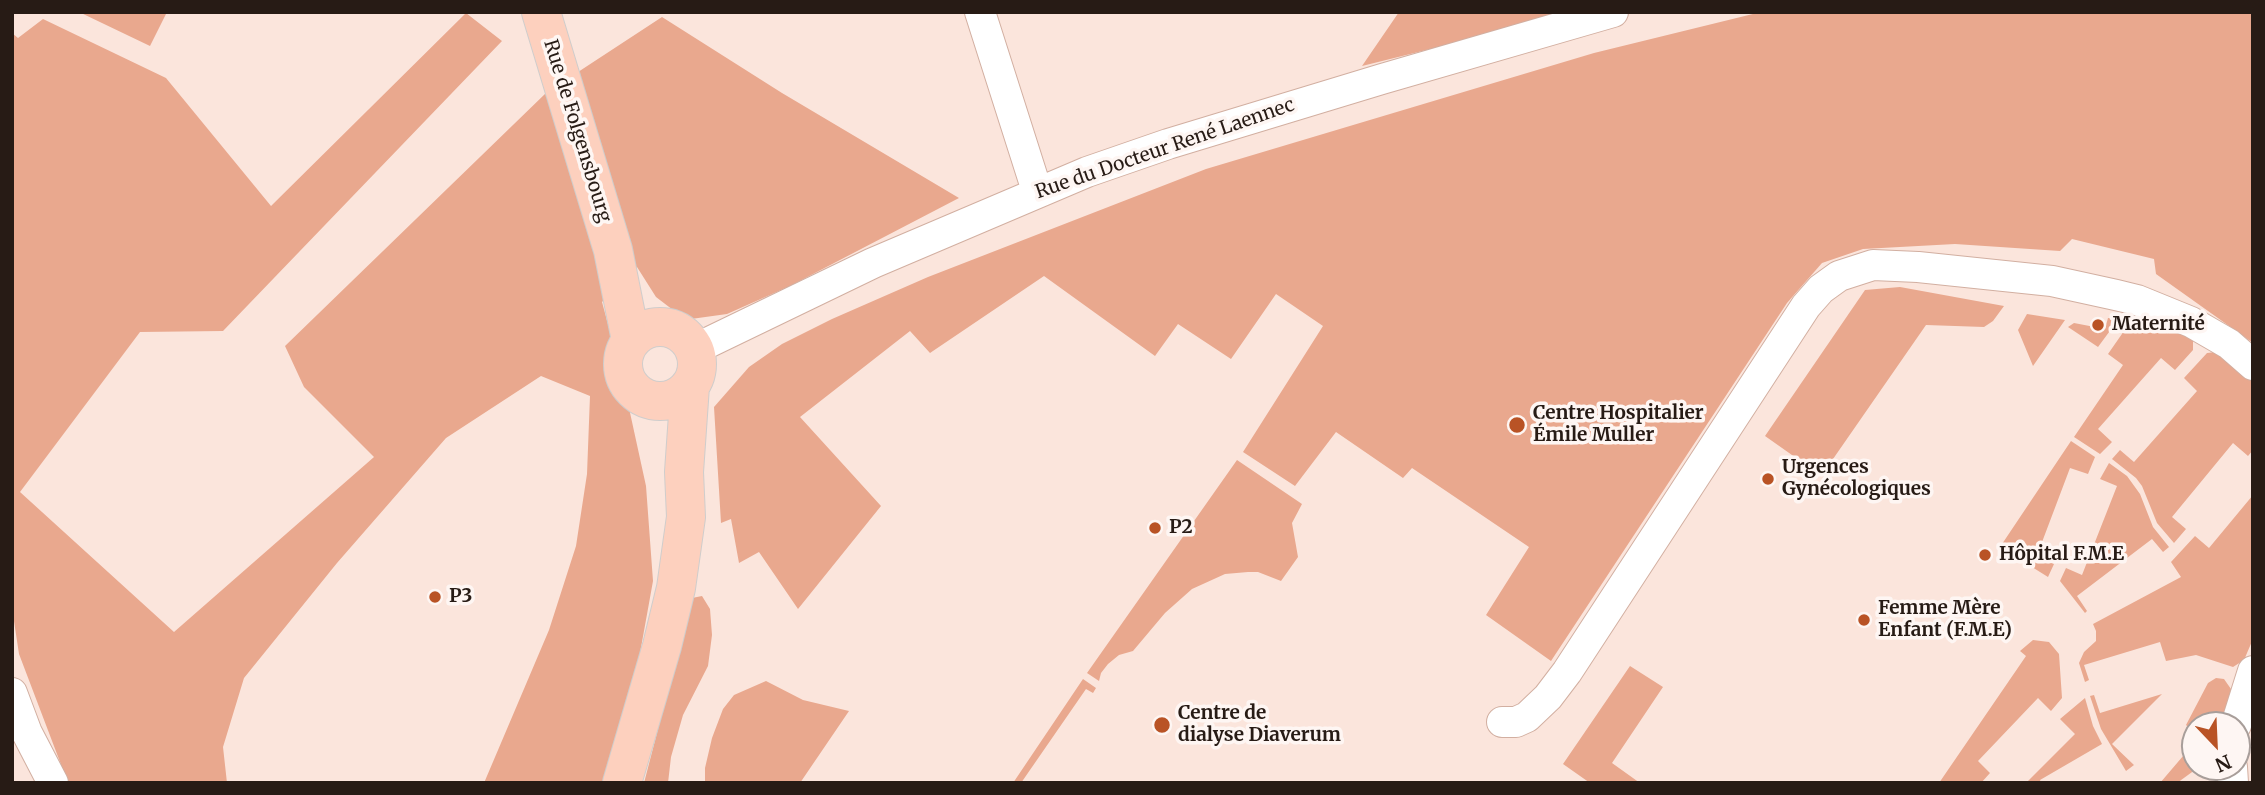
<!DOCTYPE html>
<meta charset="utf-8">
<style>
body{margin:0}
#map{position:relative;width:2265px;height:795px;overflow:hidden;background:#fbe5dc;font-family:Merriweather,serif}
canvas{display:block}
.frame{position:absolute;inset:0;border:14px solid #271b15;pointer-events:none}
.north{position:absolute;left:2181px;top:711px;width:70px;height:70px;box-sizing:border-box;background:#fef6f3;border:2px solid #a89e9a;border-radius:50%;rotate:157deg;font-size:19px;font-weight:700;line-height:28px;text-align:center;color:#271b15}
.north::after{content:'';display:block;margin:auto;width:24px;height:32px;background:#b95325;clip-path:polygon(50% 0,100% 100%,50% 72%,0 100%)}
</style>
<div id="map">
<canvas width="2265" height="795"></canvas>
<div class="frame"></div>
<div class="north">N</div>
</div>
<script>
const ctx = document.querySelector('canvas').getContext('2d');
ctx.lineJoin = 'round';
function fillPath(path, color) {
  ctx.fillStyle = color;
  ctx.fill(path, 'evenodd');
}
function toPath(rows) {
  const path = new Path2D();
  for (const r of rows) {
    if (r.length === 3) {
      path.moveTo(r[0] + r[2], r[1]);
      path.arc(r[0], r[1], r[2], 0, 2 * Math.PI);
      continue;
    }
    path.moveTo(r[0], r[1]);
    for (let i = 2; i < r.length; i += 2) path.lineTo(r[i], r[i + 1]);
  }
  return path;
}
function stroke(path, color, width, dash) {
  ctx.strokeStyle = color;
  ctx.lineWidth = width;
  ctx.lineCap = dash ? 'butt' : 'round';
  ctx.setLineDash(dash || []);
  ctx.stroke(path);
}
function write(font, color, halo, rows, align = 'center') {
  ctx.font = font + ' Merriweather,serif';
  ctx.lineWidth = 7;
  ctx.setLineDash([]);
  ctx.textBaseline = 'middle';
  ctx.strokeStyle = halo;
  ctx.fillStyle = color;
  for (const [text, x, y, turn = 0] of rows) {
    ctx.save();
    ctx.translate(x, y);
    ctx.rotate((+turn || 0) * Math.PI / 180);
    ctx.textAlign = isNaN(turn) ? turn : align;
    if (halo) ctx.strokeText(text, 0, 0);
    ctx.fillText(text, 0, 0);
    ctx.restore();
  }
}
fillPath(toPath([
 [79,12,167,12,150,46],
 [1399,12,1579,12,1362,66],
 [1761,12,2253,12,2253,343,2156,274,2154,259,2072,239,2060,251,1955,244,1863,249,1822,263,1787,303,1551,661,1486,615,1529,547,1412,468,1403,478,1336,432,1295,486,1243,452,1323,326,1276,294,1231,359,1178,324,1155,356,1044,276,930,353,910,331,800,417,881,506,798,609,759,552,739,563,731,519,721,523,714,407,749,367,782,344,832,319,928,277,1206,169,1594,53],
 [466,13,502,41,223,331,140,332,20,492,174,632,374,457,304,387,285,346,546,93,662,17,782,93,959,198,790,286,727,314,691,319,673,310,656,297,637,267,602,302,622,376,646,486,653,581,631,703,603,783,484,783,549,630,576,546,587,474,590,396,541,376,446,438,337,563,244,678,223,747,227,783,68,783,19,654,12,608,12,33,18,38,43,19,166,78,271,206],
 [1900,287,2004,306,1993,321,1984,327,1926,325,1824,472,1815,465,1812,468,1809,467,1765,436,1865,290],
 [2027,314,2065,320,2033,366,2018,330],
 [2108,318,2114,318,2115,324,2098,347,2068,327,2074,323,2105,329],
 [2138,324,2186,332,2193,340,2193,350,2175,370,2161,358,2098,429,2112,442,2100,454,2074,437,2123,365,2108,354,2124,331],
 [2216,352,2253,380,2253,450,2248,456,2233,443,2172,517,2186,529,2174,543,2157,523,2142,486,2136,478,2112,459,2120,450,2134,462,2197,391,2184,378,2207,353],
 [2071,441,2095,457,2088,474,2070,468,2036,558,2054,564,2048,577,2000,547],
 [1237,460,1302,504,1292,523,1298,557,1281,581,1258,572,1248,572,1225,574,1192,589,1165,613,1133,651,1119,655,1108,664,1101,673,1099,681,1087,673],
 [2109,463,2127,476,2140,494,2153,527,2169,547,2163,552,2152,539,2077,596,2087,611,2085,613,2060,581,2066,568,2082,575,2117,486,2100,479],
 [2253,495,2253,639,2244,660,2233,667,2196,655,2166,661,2160,642,2084,665,2089,680,2085,682,2079,663,2084,652,2096,641,2096,631,2093,624,2181,577,2171,562,2195,536,2209,548],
 [702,596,710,609,712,635,708,666,683,715,671,757,668,783,644,783,692,598],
 [2033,640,2049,642,2059,654,2062,698,2051,711,2038,698,1978,761,1990,773,1981,783,1939,783,2026,656,2020,651],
 [1630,666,1663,687,1612,763,1640,783,1590,783,1563,764],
 [2216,678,2224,679,2231,689,2224,725,2195,725,2195,733,2186,725,2208,683],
 [1083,679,1096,688,1093,693,1086,689,1021,783,1013,783],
 [766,681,803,700,849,711,800,783,705,783,705,768,712,738,723,709,734,695],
 [2162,694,2112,744,2134,765,2126,771,2101,729,2090,696,2094,695,2100,713],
 [2085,698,2093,726,2102,744,2040,780,2041,783,2026,783,2075,734,2060,719],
 [2195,742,2195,767,2199,767,2177,783,2160,783]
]), '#e9a88e');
const minor = toPath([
 [980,12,1037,191],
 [695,349,873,263,1087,172,1168,144,1382,79,1613,12],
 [12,693,27,733,53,783],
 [1502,722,1516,722,1527,717,1548,697,1567,672,1806,306,1821,289,1839,276,1873,265,1918,267,2052,281,2116,295,2137,300,2191,322,2229,344,2253,365],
 [2236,725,2253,671],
 [2232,767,2233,783]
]);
const major = toPath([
 [541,12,613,250,631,340],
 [660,364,37],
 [622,783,662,646,676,588,686,517,684,472,690,386]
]);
stroke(minor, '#d2afa1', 32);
stroke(major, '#cfcdcc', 40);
stroke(minor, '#fff', 30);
stroke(major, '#fdd0be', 38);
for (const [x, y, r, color] of [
 [2098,325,7,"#b95325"],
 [1517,425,9,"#b95325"],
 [1768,479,7,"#b95325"],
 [1155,528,7,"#b95325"],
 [1985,555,7,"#b95325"],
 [435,597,7,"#b95325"],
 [1864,620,7,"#b95325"],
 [1162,725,9,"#b95325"]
]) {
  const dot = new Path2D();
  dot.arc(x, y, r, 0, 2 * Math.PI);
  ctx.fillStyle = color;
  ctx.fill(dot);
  stroke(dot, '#fef6f3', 2.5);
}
write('19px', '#271b15', '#fef6f3', [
 ["Rue de Folgensbourg",577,131,73],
 ["Rue du Docteur René Laennec",1165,149,-19]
]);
write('bold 19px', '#271b15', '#fef6f3', [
 ["Maternité",2112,325],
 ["Centre Hospitalier",1533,414],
 ["Émile Muller",1533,436],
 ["Urgences",1782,468],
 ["Gynécologiques",1782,490],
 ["P2",1169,528],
 ["Hôpital F.M.E",1999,555],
 ["P3",449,597],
 ["Femme Mère",1878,609],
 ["Enfant (F.M.E)",1878,631],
 ["Centre de",1178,714],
 ["dialyse Diaverum",1178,736]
], 'left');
</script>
